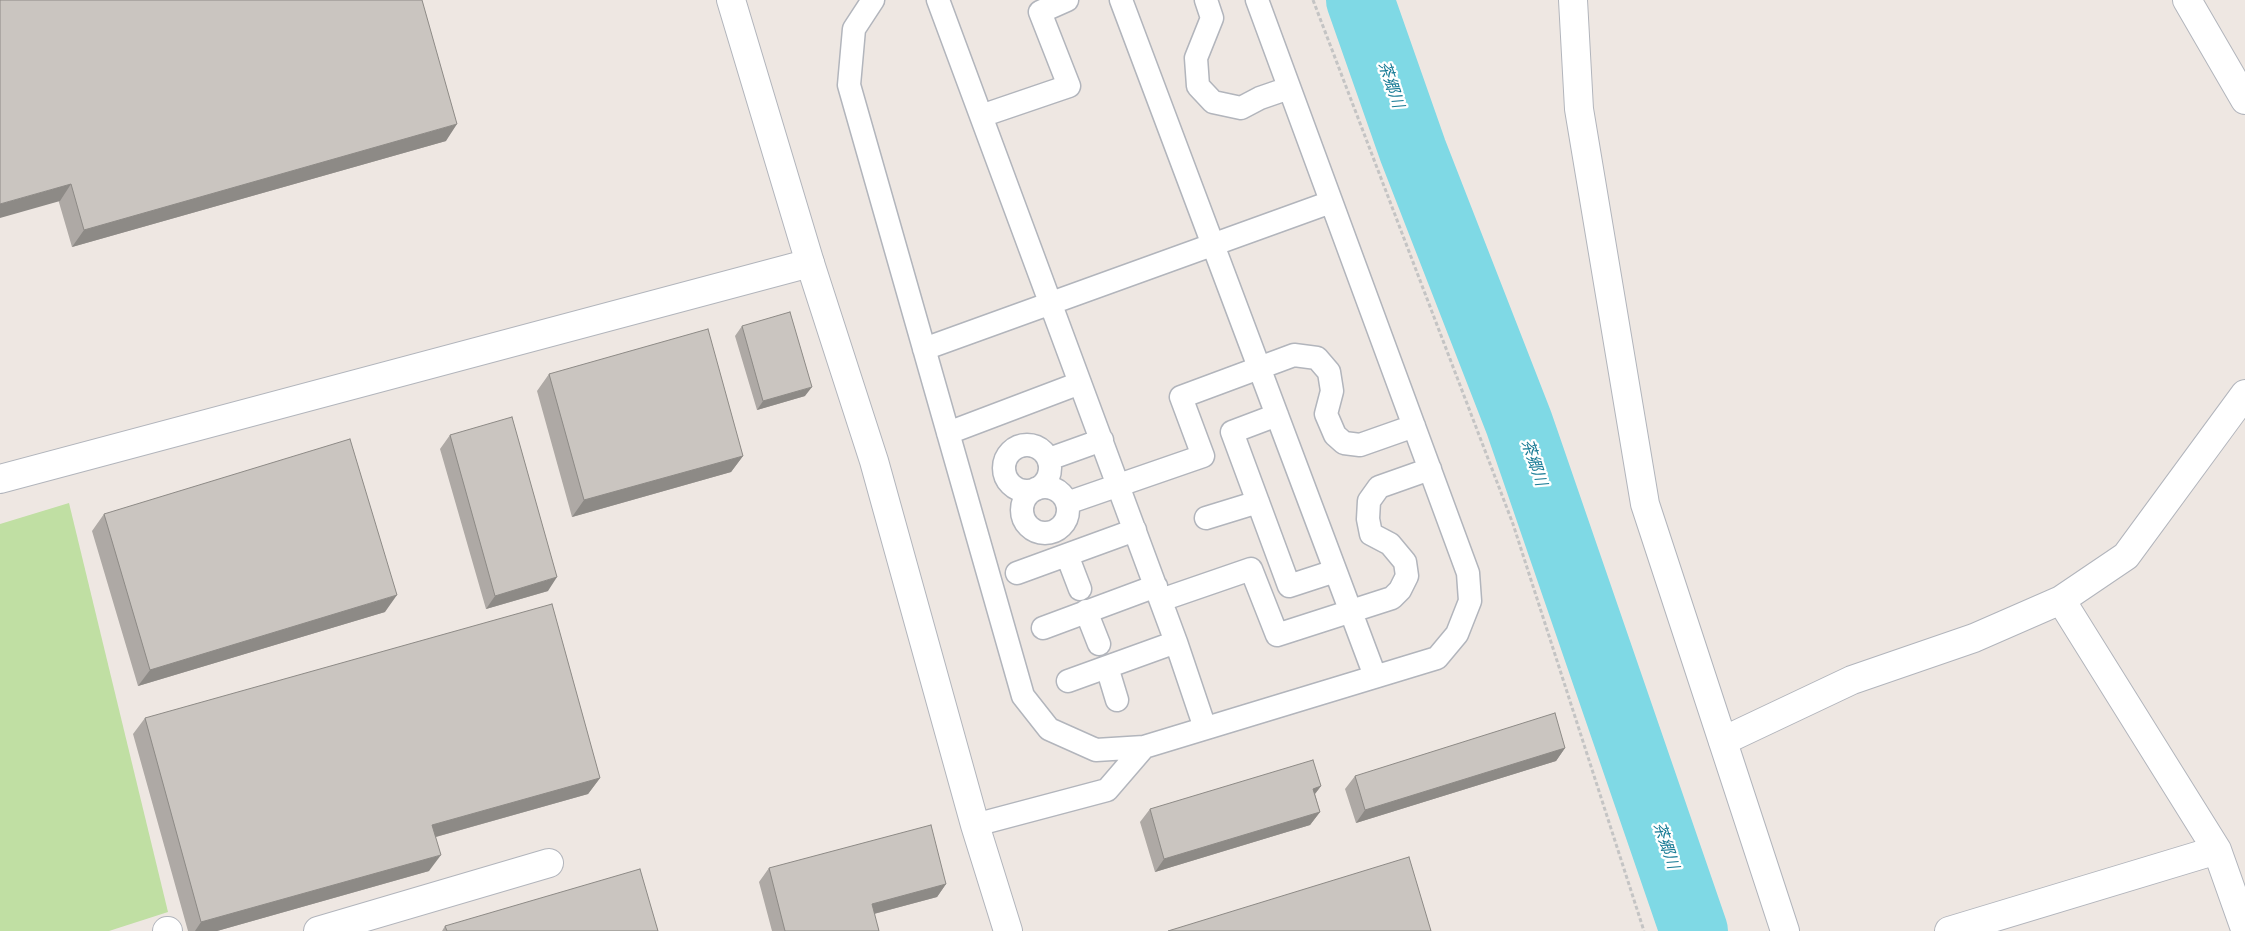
<!DOCTYPE html>
<meta charset="utf-8">
<style>
body{margin:0}
canvas{display:block;background:#eee7e2}
</style>
<canvas width="2245" height="931"></canvas>
<script>
const ctx = document.querySelector('canvas').getContext('2d');
ctx.lineJoin = 'round';
function fillPath(path, color) {
  ctx.fillStyle = color;
  ctx.fill(path, 'evenodd');
}
function toPath(rows) {
  const path = new Path2D();
  for (const r of rows) {
    if (r.length === 3) {
      path.moveTo(r[0] + r[2], r[1]);
      path.arc(r[0], r[1], r[2], 0, 2 * Math.PI);
      continue;
    }
    path.moveTo(r[0], r[1]);
    for (let i = 2; i < r.length; i += 2) path.lineTo(r[i], r[i + 1]);
  }
  return path;
}
function stroke(path, color, width, dash) {
  ctx.strokeStyle = color;
  ctx.lineWidth = width;
  ctx.lineCap = dash ? 'butt' : 'round';
  ctx.setLineDash(dash || []);
  ctx.stroke(path);
}
function write(font, color, halo, rows, align = 'center') {
  ctx.font = font + ' Roboto,"Noto Sans JP",sans-serif';
  ctx.lineWidth = 4.5;
  ctx.setLineDash([]);
  ctx.textBaseline = 'middle';
  ctx.strokeStyle = halo;
  ctx.fillStyle = color;
  for (const [text, x, y, turn = 0] of rows) {
    ctx.save();
    ctx.translate(x, y);
    ctx.rotate((+turn || 0) * Math.PI / 180);
    ctx.textAlign = isNaN(turn) ? turn : align;
    if (halo) ctx.strokeText(text, 0, 0);
    ctx.fillText(text, 0, 0);
    ctx.restore();
  }
}
fillPath(toPath([
 [69,503,168,912,109,931,0,931,0,524]
]), '#c0dfa3');
stroke(toPath([
 [1360,0,1413,151,1519,423,1694,931]
]), '#7fd9e5', 68);
const service = toPath([
 [873,0,854,29,849,85,1023,696,1049,729,1096,750,1144,747,1437,658,1457,634,1470,601,1468,573,1257,0],
 [938,0,1176,642,1205,728],
 [1121,0,1375,676],
 [1206,0,1212,18,1196,58,1198,86,1213,102,1241,108,1260,98,1289,88],
 [981,116,1069,86,1040,12,1067,0],
 [924,349,1331,202],
 [1277,415,1232,432,1289,586,1335,571],
 [948,433,1080,383],
 [1027,468,23],
 [1049,459,1102,440],
 [1045,510,23],
 [1067,503,1203,456,1181,397,1294,355,1317,358,1329,372,1332,391,1326,414,1335,435,1344,443,1360,445,1414,426],
 [1206,518,1258,502],
 [1067,555,1080,589],
 [1017,573,1135,530],
 [1161,600,1251,569,1277,635,1392,598,1400,590,1407,576,1405,562,1390,544,1371,534,1368,519,1369,501,1379,487,1430,469],
 [1086,611,1099,644],
 [1043,628,1156,586],
 [1107,667,1117,700],
 [1068,681,1176,642],
 [975,825,1107,790,1144,747]
]);
const minor = toPath([
 [2187,0,2245,100],
 [0,479,810,263],
 [2061,600,2217,850,2245,929],
 [1723,741,1852,680,1974,638,2061,600,2126,556,2245,394],
 [167,931,168,931],
 [318,931,549,863],
 [1949,931,2217,850]
]);
const tertiary = toPath([
 [731,0,810,263,874,461,975,825,1008,931],
 [1573,0,1579,109,1645,504,1785,931]
]);
stroke(service, '#b2b5bc', 25);
stroke(minor, '#b2b5bc', 30);
stroke(tertiary, '#b2b5bc', 30);
stroke(toPath([
 [1313,0,1513,524,1644,931]
]), '#c4c4c4', 3, [4, 2.5]);
stroke(service, '#fff', 22);
stroke(minor, '#fff', 28);
stroke(tertiary, '#fff', 28);
fillPath(toPath([
 [0,0,446,141,72,247],
 [742,326,805,396,757,410,735,336],
 [549,374,743,456,731,472,572,517,537,391],
 [450,435,548,591,486,609,440,449],
 [104,514,385,612,138,686,92,531],
 [145,718,600,778,588,794,436,837,429,871,217,931,188,931,133,734],
 [1565,748,1556,761,1356,823,1345,789,1355,776],
 [1321,786,1315,794,1320,812,1310,825,1155,872,1140,822,1150,809],
 [769,868,946,884,937,897,874,914,879,931,772,931,759,882],
 [445,926,658,931,442,931]
]), '#aea9a5');
fillPath(toPath([
 [457,124,446,141,72,247,84,230],
 [71,184,60,201,0,218,0,204],
 [812,387,805,396,757,410,763,401],
 [743,456,731,472,572,517,584,500],
 [557,577,548,591,486,609,495,596],
 [397,595,385,612,138,686,150,670],
 [1565,748,1556,761,1356,823,1365,810],
 [600,778,588,794,421,841,432,825],
 [1321,786,1311,799,1313,789],
 [1320,812,1310,825,1155,872,1164,859],
 [441,855,429,871,217,931,195,931,201,922],
 [946,884,937,897,862,917,872,904]
]), '#8d8a86');
const building = toPath([
 [0,0,422,0,457,124,84,230,71,184,0,204,0,0],
 [790,312,812,387,763,401,742,326,790,312],
 [708,329,743,456,584,500,549,374,708,329],
 [512,417,557,577,495,596,450,435,512,417],
 [350,439,397,595,150,670,104,514,350,439],
 [552,604,600,778,432,825,441,855,201,922,145,718,552,604],
 [1555,713,1565,748,1365,810,1355,776,1555,713],
 [1313,760,1321,786,1313,789,1320,812,1164,859,1150,809,1313,760],
 [931,825,946,884,872,904,879,931,785,931,769,868,931,825],
 [1409,857,1431,931,1168,931,1409,857],
 [640,869,658,931,447,931,445,926,640,869]
]);
fillPath(building, '#cac5c0');
stroke(building, '#8d8a86', 1);
write('italic 16px', '#1a7c96', '#fff', [
 ["茶郷川",1390,85,71],
 ["茶郷川",1533,463,71],
 ["茶郷川",1665,846,71]
]);
</script>
